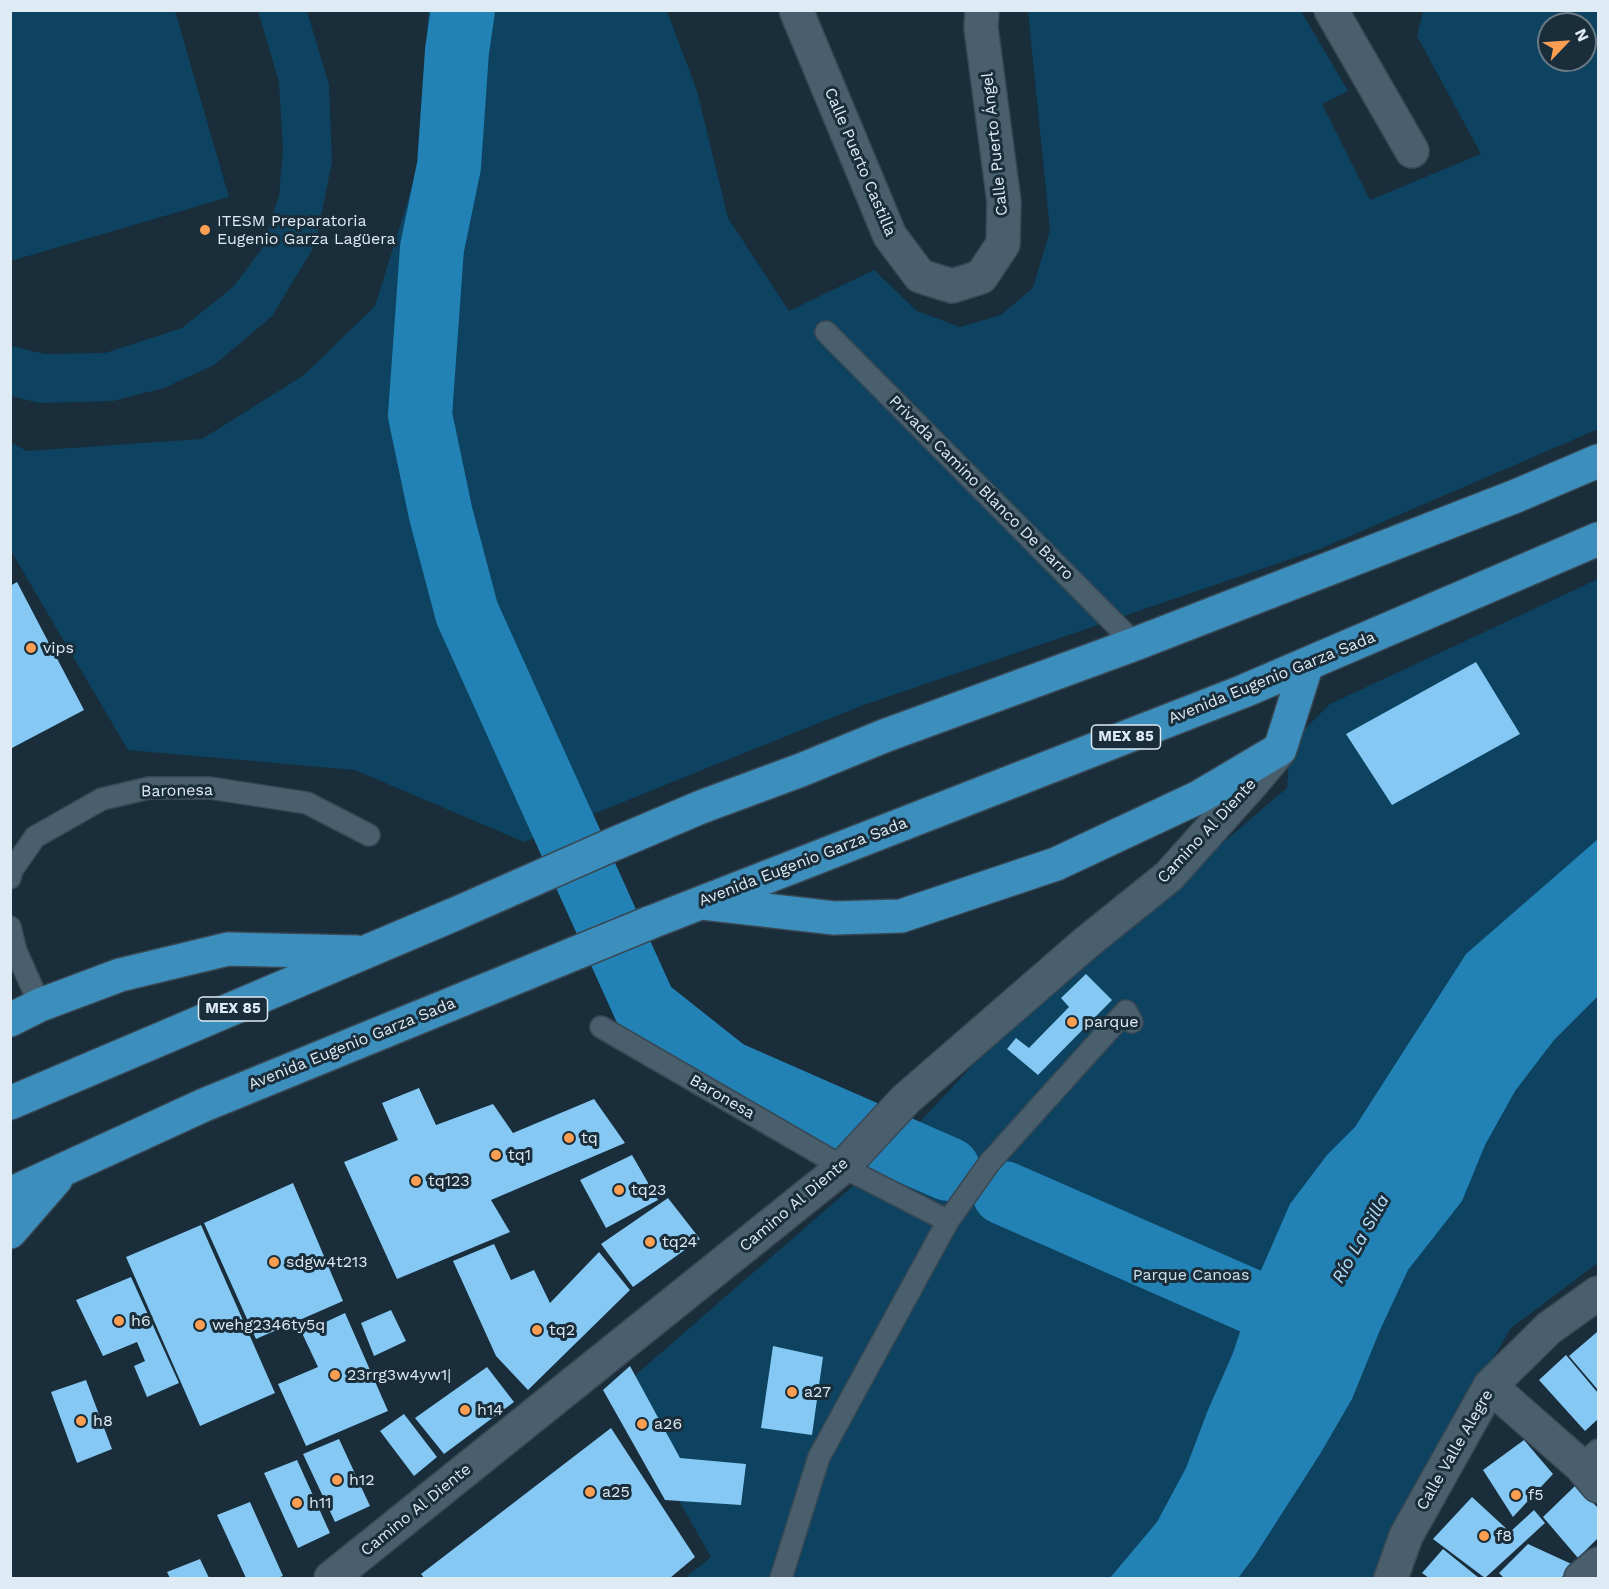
<!DOCTYPE html>
<meta charset="utf-8">
<style>
body{margin:0}
#map{position:relative;width:1609px;height:1589px;overflow:hidden;background:#192d3a;font-family:"Work Sans",sans-serif}
canvas{display:block}
.frame{position:absolute;inset:0;border:12px solid #dfebf4;pointer-events:none}
.north{position:absolute;left:1537px;top:12px;width:60px;height:60px;box-sizing:border-box;background:#192d3a;border:2px solid #687984;border-radius:50%;rotate:65deg;font-size:16px;font-weight:700;line-height:24px;text-align:center;color:#dfebf4}
.north::after{content:'';display:block;margin:auto;width:21px;height:27px;background:#fb9e52;clip-path:polygon(50% 0,100% 100%,50% 72%,0 100%)}
</style>
<div id="map">
<canvas width="1609" height="1589"></canvas>
<div class="frame"></div>
<div class="north">N</div>
</div>
<script>
const ctx = document.querySelector('canvas').getContext('2d');
ctx.lineJoin = 'round';
function fillPath(path, color) {
  ctx.fillStyle = color;
  ctx.fill(path, 'evenodd');
}
function toPath(rows) {
  const path = new Path2D();
  for (const r of rows) {
    path.moveTo(r[0], r[1]);
    for (let i = 2; i < r.length; i += 2) path.lineTo(r[i], r[i + 1]);
  }
  return path;
}
function stroke(path, color, width, dash) {
  ctx.strokeStyle = color;
  ctx.lineWidth = width;
  ctx.lineCap = dash ? 'butt' : 'round';
  ctx.setLineDash(dash || []);
  ctx.stroke(path);
}
function write(font, color, halo, rows, align = 'center') {
  ctx.font = font + ' "Work Sans",sans-serif';
  ctx.lineWidth = 6;
  ctx.setLineDash([]);
  ctx.textBaseline = 'middle';
  ctx.strokeStyle = halo;
  ctx.fillStyle = color;
  for (const [text, x, y, turn = 0] of rows) {
    ctx.save();
    ctx.translate(x, y);
    ctx.rotate((+turn || 0) * Math.PI / 180);
    ctx.textAlign = isNaN(turn) ? turn : align;
    if (halo) ctx.strokeText(text, 0, 0);
    ctx.fillText(text, 0, 0);
    ctx.restore();
  }
}
fillPath(toPath([
 [11,10,175,11,229,197,11,261],
 [258,11,307,11,329,85,332,162,315,245,272,316,214,365,164,388,113,401,39,403,11,396,11,346,45,354,105,353,182,328,233,287,261,250,279,196,283,150,279,82],
 [428,11,667,11,697,91,728,218,789,311,874,270,917,311,960,327,1001,315,1033,288,1050,230,1028,11,1301,11,1348,91,1322,104,1370,200,1481,154,1417,36,1423,11,1598,11,1598,429,1320,549,861,706,524,842,355,770,128,750,11,551,10,442,27,451,202,439,304,375,375,306,422,155],
 [1549,24,1585,24,1585,60,1549,60],
 [1598,579,1598,1263,1511,1328,1419,1483,1374,1578,685,1578,711,1557,617,1391,891,1153,1012,1023,1287,788,1289,759,1302,732,1330,704]
]), '#0d4360');
fillPath(toPath([
 [1598,839,1598,996,1554,1040,1515,1091,1485,1145,1462,1201,1408,1270,1380,1330,1352,1399,1320,1454,1254,1557,1238,1578,1110,1578,1157,1522,1186,1468,1208,1410,1233,1353,1259,1275,1290,1204,1327,1155,1355,1127,1466,954]
]), '#2282b5');
stroke(toPath([
 [463,10,457,51,449,166,432,248,420,415,441,515,467,613,645,1007,727,1072,948,1169],
 [1004,1193,1312,1328]
]), '#2282b5', 64);
fillPath(toPath([
 [17,582,84,710,10,749,10,586],
 [1476,662,1520,734,1392,805,1346,734],
 [1086,974,1112,1000,1038,1075,1007,1049,1016,1038,1029,1048,1069,1007,1061,998],
 [419,1088,436,1125,493,1104,513,1133,594,1099,625,1143,491,1200,510,1232,397,1279,344,1162,398,1140,382,1103],
 [632,1155,658,1200,606,1228,580,1180],
 [293,1183,343,1301,256,1339,204,1223],
 [668,1198,700,1239,633,1287,601,1244],
 [201,1225,275,1393,200,1426,126,1257],
 [494,1244,511,1280,534,1270,550,1303,599,1252,630,1290,528,1390,496,1356,453,1261],
 [131,1277,179,1383,147,1397,134,1366,145,1361,137,1342,103,1356,76,1300],
 [391,1310,406,1341,374,1356,361,1323],
 [345,1313,388,1411,306,1446,278,1384,318,1367,302,1333],
 [1597,1332,1598,1334,1598,1390,1569,1356],
 [773,1346,823,1357,812,1435,761,1428],
 [1566,1355,1598,1393,1598,1419,1585,1431,1539,1380],
 [630,1366,680,1458,746,1464,741,1505,665,1500,603,1390],
 [487,1367,514,1402,444,1454,415,1418],
 [86,1380,112,1449,77,1463,51,1392],
 [404,1414,437,1457,414,1476,380,1431],
 [611,1428,695,1557,670,1578,424,1578,421,1574],
 [339,1439,370,1506,335,1522,303,1454],
 [1524,1440,1553,1474,1513,1517,1483,1470],
 [297,1460,330,1533,298,1548,264,1473],
 [1576,1485,1598,1508,1598,1538,1578,1558,1543,1517],
 [1472,1497,1510,1532,1534,1510,1545,1523,1485,1578,1433,1539],
 [250,1502,283,1576,277,1578,246,1578,217,1515],
 [1528,1544,1578,1567,1560,1578,1504,1578,1499,1573],
 [1443,1549,1479,1578,1429,1578,1422,1573],
 [200,1559,209,1578,170,1578,167,1572]
]), '#84c8f3');
const service = toPath([
 [826,332,1135,644],
 [10,878,12,870,35,837,102,799,149,788,210,788,307,803,369,835],
 [10,927,16,951,40,1005],
 [601,1027,843,1167,948,1221],
 [1581,1466,1598,1450],
 [781,1578,819,1457,948,1221,990,1162,1126,1011,1132,1022]
]);
const minor = toPath([
 [796,10,890,236,920,276,952,286,981,277,1003,244,1004,202,981,28,982,10],
 [1331,10,1412,151],
 [1490,1386,1581,1466,1598,1486],
 [331,1578,843,1167,906,1099,1087,942,1169,876,1253,782,1279,751],
 [1391,1578,1406,1536,1490,1386,1549,1328,1598,1293],
 [1581,1578,1598,1564]
]);
const trunk = toPath([
 [614,844,701,807,801,770,884,736,1135,644,1516,496,1598,461],
 [703,903,834,918,901,916,1056,864,1199,797,1280,749,1306,667],
 [649,923,1244,691,1598,539],
 [10,1020,40,1005,120,975,228,949,357,952],
 [10,1103,455,914],
 [10,1194,204,1105,488,989],
 [10,1232,56,1179]
]);
stroke(service, '#384854', 24);
stroke(minor, '#384854', 36);
stroke(trunk, '#384854', 36);
stroke(service, '#4a5f6e', 21);
stroke(minor, '#4a5f6e', 33);
stroke(trunk, '#3c8ebd', 33);
const trunkBridge = toPath([
 [455,914,614,844],
 [488,989,649,923]
]);
stroke(trunkBridge, '#384854', 36, []);
stroke(trunkBridge, '#3c8ebd', 33);
for (const [x, y, r, color] of [
 [205,230,6,"#fb9e52"],
 [31,648,6,"#fb9e52"],
 [1072,1022,6,"#fb9e52"],
 [569,1138,6,"#fb9e52"],
 [496,1155,6,"#fb9e52"],
 [416,1181,6,"#fb9e52"],
 [619,1190,6,"#fb9e52"],
 [650,1242,6,"#fb9e52"],
 [274,1262,6,"#fb9e52"],
 [119,1321,6,"#fb9e52"],
 [200,1325,6,"#fb9e52"],
 [537,1330,6,"#fb9e52"],
 [335,1375,6,"#fb9e52"],
 [792,1392,6,"#fb9e52"],
 [465,1410,6,"#fb9e52"],
 [81,1421,6,"#fb9e52"],
 [642,1424,6,"#fb9e52"],
 [337,1480,6,"#fb9e52"],
 [590,1492,6,"#fb9e52"],
 [1516,1495,6,"#fb9e52"],
 [297,1503,6,"#fb9e52"],
 [1484,1536,6,"#fb9e52"]
]) {
  const dot = new Path2D();
  dot.arc(x, y, r, 0, 2 * Math.PI);
  ctx.fillStyle = color;
  ctx.fill(dot);
  stroke(dot, '#192d3a', 2);
}
for (const [x, y, w] of [
 [1126,737,69],
 [233,1009,69]
]) {
  const box = new Path2D();
  box.roundRect(x - w / 2, y - 12, w, 24, 4.5);
  ctx.fillStyle = '#192d3a';
  ctx.fill(box);
  stroke(box, '#dfebf4', 1.5);
}
write('bold 15px', '#dfebf4', null, [
 ["MEX 85",1126,737],
 ["MEX 85",233,1009]
]);
write('16px', '#dfebf4', '#192d3a', [
 ["Calle Puerto Ángel",995,144,-96],
 ["Calle Puerto Castilla",860,162,67],
 ["Privada Camino Blanco De Barro",981,488,45],
 ["Avenida Eugenio Garza Sada",1272,678,-22],
 ["Baronesa",177,791,-1],
 ["Camino Al Diente",1207,831,-47],
 ["Avenida Eugenio Garza Sada",803,862,-21],
 ["Avenida Eugenio Garza Sada",352,1044,-22],
 ["Baronesa",722,1097,30],
 ["Camino Al Diente",794,1205,-40],
 ["Calle Valle Alegre",1455,1450,-60],
 ["Camino Al Diente",416,1510,-39]
]);
write('16px', '#dfebf4', '#192d3a', [
 ["ITESM Preparatoria",217,221],
 ["Eugenio Garza Lagüera",217,239],
 ["vips",43,648],
 ["parque",1084,1022],
 ["tq",581,1138],
 ["tq1",508,1155],
 ["tq123",428,1181],
 ["tq23",631,1190],
 ["tq24",662,1242],
 ["sdgw4t213",286,1262],
 ["h6",131,1321],
 ["wehg2346ty5q",212,1325],
 ["tq2",549,1330],
 ["23rrg3w4yw1|",347,1375],
 ["a27",804,1392],
 ["h14",477,1410],
 ["h8",93,1421],
 ["a26",654,1424],
 ["h12",349,1480],
 ["a25",602,1492],
 ["f5",1528,1495],
 ["h11",309,1503],
 ["f8",1496,1536]
], 'left');
write('16px', '#cde2ef', '#192d3a', [
 ["Parque Canoas",1191,1275]
]);
write('italic 18px', '#b7e0fc', '#192d3a', [
 ["Río La Silla",1361,1239,-61]
]);
</script>
